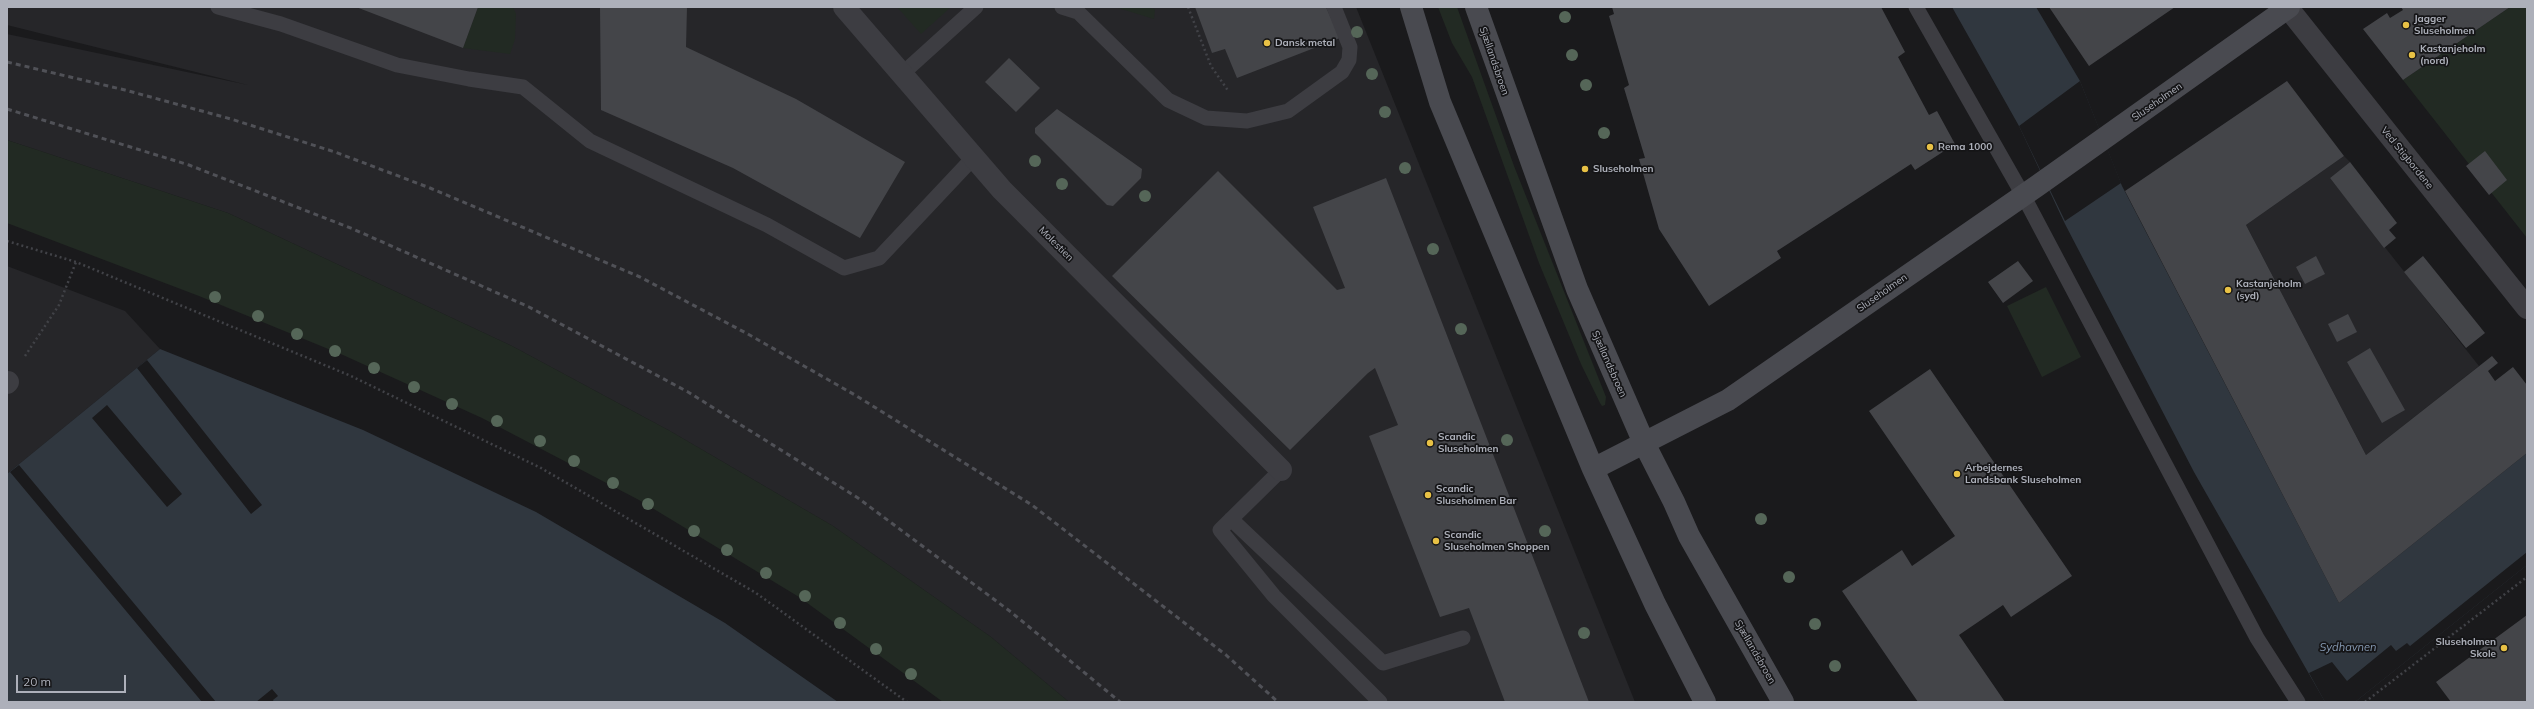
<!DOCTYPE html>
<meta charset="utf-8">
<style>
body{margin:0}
#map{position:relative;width:2534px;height:709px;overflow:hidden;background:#1a1a1c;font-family:Mulish,sans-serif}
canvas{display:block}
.frame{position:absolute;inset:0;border:8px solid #adb0ba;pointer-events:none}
.scale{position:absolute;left:16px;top:675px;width:110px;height:18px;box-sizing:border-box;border:2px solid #adb0ba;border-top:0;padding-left:5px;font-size:12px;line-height:14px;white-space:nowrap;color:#adb0ba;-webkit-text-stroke:3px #151517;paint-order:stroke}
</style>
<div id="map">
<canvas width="2534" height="709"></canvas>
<div class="frame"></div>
<div class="scale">20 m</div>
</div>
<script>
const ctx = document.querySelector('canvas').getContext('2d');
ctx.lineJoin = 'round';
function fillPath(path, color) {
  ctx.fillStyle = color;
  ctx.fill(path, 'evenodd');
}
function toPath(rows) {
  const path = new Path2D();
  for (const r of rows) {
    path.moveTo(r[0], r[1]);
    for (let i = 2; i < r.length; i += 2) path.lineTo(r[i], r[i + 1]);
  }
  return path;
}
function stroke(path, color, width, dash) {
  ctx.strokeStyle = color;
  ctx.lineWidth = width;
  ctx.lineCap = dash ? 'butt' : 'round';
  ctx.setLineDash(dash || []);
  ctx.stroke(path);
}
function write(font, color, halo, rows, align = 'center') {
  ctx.font = font + ' Mulish,sans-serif';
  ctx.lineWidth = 3.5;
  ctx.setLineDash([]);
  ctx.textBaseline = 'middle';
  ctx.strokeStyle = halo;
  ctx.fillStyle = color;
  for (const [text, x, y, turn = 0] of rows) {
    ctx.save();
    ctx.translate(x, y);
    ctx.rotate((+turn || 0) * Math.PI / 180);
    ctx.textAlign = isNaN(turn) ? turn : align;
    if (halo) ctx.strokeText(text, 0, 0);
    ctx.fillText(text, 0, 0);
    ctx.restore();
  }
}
fillPath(toPath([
 [7,7,1356,7,1635,702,1069,702,991,637,833,526,670,431,512,346,228,213,7,140,7,34,248,85,7,25],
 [2344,156,2350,162,2330,178,2479,366,2366,455,2246,225],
 [7,266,125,311,160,349,7,474]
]), '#262629');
fillPath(toPath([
 [478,7,513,7,516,14,515,39,510,54,463,48],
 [897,7,951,7,921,34],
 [1115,7,1145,7,1155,9,1154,19],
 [1438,7,1457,7,1514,166,1606,397,1605,405,1602,406,1600,403,1581,364,1539,263,1472,77,1452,43],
 [2510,7,2527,7,2527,238,2403,80],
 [7,140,228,213,512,346,670,431,833,526,991,637,1069,702,943,702,799,597,639,500,482,418,343,355,199,296,7,223],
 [2046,287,2081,357,2042,377,2007,306]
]), '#222a23');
fillPath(toPath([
 [1952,7,2036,7,2080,81,2122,186,2339,603,2527,453,2527,565,2355,702,2325,702,2194,472,2065,224,2019,126],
 [160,349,363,430,536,512,725,623,838,702,7,702,7,474]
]), '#30373f');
fillPath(toPath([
 [2080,81,2121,183,2065,221,2019,126],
 [147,360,262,505,251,514,137,368],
 [107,405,182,494,167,507,92,418],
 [19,465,216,702,202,702,10,472],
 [2527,552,2527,565,2355,702,2325,702,2309,673,2332,662,2347,681,2391,645,2396,651,2407,643,2410,646],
 [272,689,278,696,273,700,274,702,256,702]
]), '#1a1a1c');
fillPath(toPath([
 [356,7,478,7,463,48],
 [600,7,687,7,686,47,796,99,905,162,860,238,733,168,601,110],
 [1195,7,1326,7,1340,38,1237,78,1225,49,1212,53],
 [1612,7,1881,7,1905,52,1898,57,1929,115,1937,111,1955,144,1915,170,1911,164,1777,251,1781,258,1709,306,1659,229,1639,159,1645,158,1624,88,1629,85,1609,16,1614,14],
 [2049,7,2175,7,2089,66],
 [2401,7,2510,7,2403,80,2363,29,2387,13,2390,18,2403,10],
 [1009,58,1040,88,1016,112,985,82],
 [2287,81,2344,156,2246,225,2366,455,2492,356,2498,363,2488,371,2495,381,2513,367,2527,385,2527,453,2339,603,2125,191],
 [1057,109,1142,169,1141,178,1113,206,1107,205,1035,133,1035,128],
 [2485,151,2507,180,2489,195,2466,166],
 [2350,162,2397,223,2389,230,2396,238,2384,248,2330,178],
 [1218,171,1337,290,1345,288,1313,207,1386,178,1589,702,1505,702,1469,608,1440,617,1369,436,1398,425,1375,368,1368,373,1290,450,1112,276],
 [2316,256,2325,274,2305,284,2296,267],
 [2423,256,2485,333,2466,348,2404,272],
 [2018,261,2033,281,2003,303,1988,282],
 [2348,314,2357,332,2337,342,2328,324],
 [2370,348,2405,410,2382,423,2347,362],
 [1930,369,2072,576,2011,617,2003,605,1959,635,2005,702,1918,702,1842,591,1902,550,1912,566,1955,536,1869,411],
 [2527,615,2527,702,2451,702,2436,682]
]), '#444549');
stroke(toPath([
 [1188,7,1211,66,1229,92],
 [7,241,76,262,351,376,541,468,756,593,907,702],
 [25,356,59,305,76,262],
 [2365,702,2527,577]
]), '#414247', 2.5, [2, 3]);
stroke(toPath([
 [218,7,281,24,397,65,469,79,523,87,590,141,767,225,844,268,879,258,974,157],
 [1062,7,1078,12,1168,100,1206,118,1247,121,1288,111,1342,72,1349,60,1350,47,1334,7],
 [1916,7,2023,195,2257,638,2298,702],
 [902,74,976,7],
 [1281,470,1220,530,1274,596,1380,702],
 [1231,519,1383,663,1463,638]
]), '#3d3d42', 15);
stroke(toPath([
 [844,7,1002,190,1281,470],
 [2288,8,2527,308],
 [7,383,8,382]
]), '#3d3d42', 22);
stroke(toPath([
 [1411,7,1440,102,1593,469,1655,604,1705,702],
 [1476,7,1577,289,1644,443,1674,502,1689,536,1783,702],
 [1593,469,1728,400,2037,186,2289,7]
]), '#494a50', 22);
stroke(toPath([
 [7,62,125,90,231,119,335,152,430,188,640,277,746,333,855,395,1032,505,1226,655,1278,702],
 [7,109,189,165,353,229,529,307,688,392,858,498,1011,612,1120,702]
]), '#505157', 3, [5, 4]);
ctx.fillStyle = '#556658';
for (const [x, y] of [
 [1565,17],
 [1357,32],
 [1572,55],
 [1372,74],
 [1586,85],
 [1385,112],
 [1604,133],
 [1035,161],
 [1405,168],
 [1062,184],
 [1145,196],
 [1433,249],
 [215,297],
 [258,316],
 [1461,329],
 [297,334],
 [335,351],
 [374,368],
 [414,387],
 [452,404],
 [497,421],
 [1507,440],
 [540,441],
 [574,461],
 [613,483],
 [648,504],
 [1761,519],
 [694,531],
 [1545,531],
 [727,550],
 [766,573],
 [1789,577],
 [805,596],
 [840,623],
 [1815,624],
 [1584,633],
 [876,649],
 [1835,666],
 [911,674]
]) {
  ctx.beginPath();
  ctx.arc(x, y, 6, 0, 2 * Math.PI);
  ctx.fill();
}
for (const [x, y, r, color] of [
 [2406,25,4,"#e8c145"],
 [1267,43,4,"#e8c145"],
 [2412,55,4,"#e8c145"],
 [1930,147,4,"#e8c145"],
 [1585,169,4,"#e8c145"],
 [2228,290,4,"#e8c145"],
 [1430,443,4,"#e8c145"],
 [1957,474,4,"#e8c145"],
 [1428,495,4,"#e8c145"],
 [1436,541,4,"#e8c145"],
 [2504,648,4,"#e8c145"]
]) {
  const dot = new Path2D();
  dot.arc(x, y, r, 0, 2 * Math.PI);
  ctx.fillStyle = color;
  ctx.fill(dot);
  stroke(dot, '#151517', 1.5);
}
write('bold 10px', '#adb0ba', '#151517', [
 ["Jagger",2414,19],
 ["Sluseholmen",2414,31],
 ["Dansk metal",1275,43],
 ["Kastanjeholm",2420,49],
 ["(nord)",2420,61],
 ["Rema 1000",1938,147],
 ["Sluseholmen",1593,169],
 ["Kastanjeholm",2236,284],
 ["(syd)",2236,296],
 ["Scandic",1438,437],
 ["Sluseholmen",1438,449],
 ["Arbejdernes",1965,468],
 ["Landsbank Sluseholmen",1965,480],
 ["Scandic",1436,489],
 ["Sluseholmen Bar",1436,501],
 ["Scandic",1444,535],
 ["Sluseholmen Shoppen",1444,547],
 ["Sluseholmen",2496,642,"right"],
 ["Skole",2496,654,"right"]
], 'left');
write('10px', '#adb0ba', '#151517', [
 ["Sjællandsbroen",1494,61,71],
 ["Sluseholmen",2157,102,-35],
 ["Ved Stigbordene",2407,158,51],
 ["Molestien",1056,244,45],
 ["Sluseholmen",1882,293,-35],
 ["Sjællandsbroen",1609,364,66],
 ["Sjællandsbroen",1755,652,60]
]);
write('italic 11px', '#869ab3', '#151517', [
 ["Sydhavnen",2348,648]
]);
</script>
